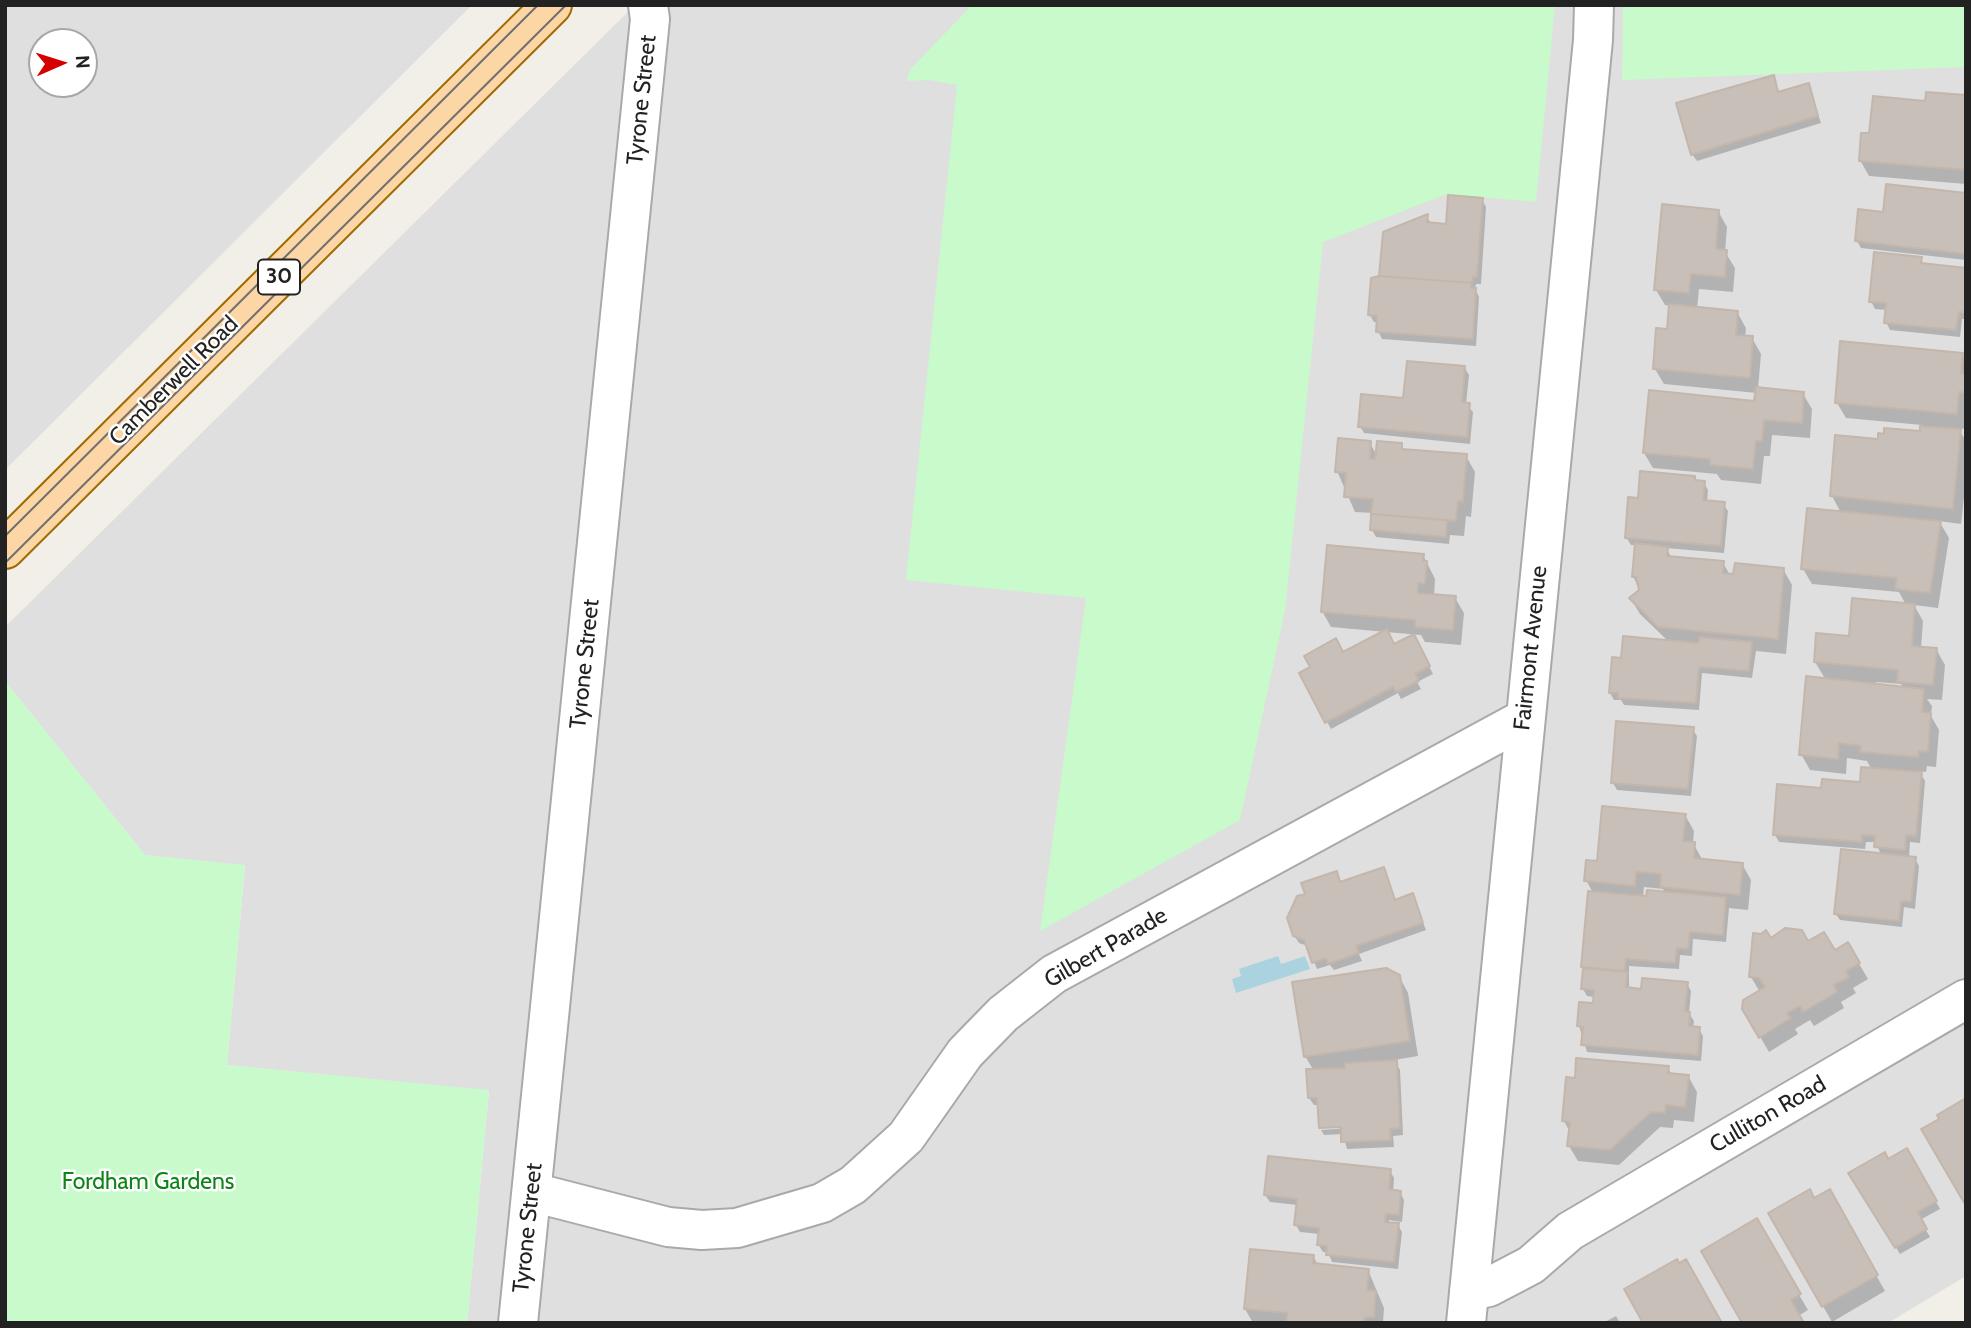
<!DOCTYPE html>
<style>
body{margin:0}
#map{position:relative;width:1971px;height:1328px;overflow:hidden;background:#f2efe9;font-family:Cabin,sans-serif}
canvas{display:block}
.frame{position:absolute;inset:0;border:7px solid #222;pointer-events:none}
.north{position:absolute;left:28px;top:28px;width:70px;height:70px;box-sizing:border-box;background:#fff;border:2px solid #a7a7a7;border-radius:50%;rotate:87deg;font-size:19px;font-weight:700;line-height:28px;text-align:center;color:#222}
.north::after{content:'';display:block;margin:auto;width:24px;height:32px;background:#d40000;clip-path:polygon(50% 0,100% 100%,50% 72%,0 100%)}
</style>
<div id="map">
<canvas width="1971" height="1328"></canvas>
<div class="frame"></div>
<div class="north">N</div>
</div>
<script>
const ctx = document.querySelector('canvas').getContext('2d');
ctx.lineJoin = 'round';
function fillPath(path, color) {
  ctx.fillStyle = color;
  ctx.fill(path, 'evenodd');
}
function toPath(rows) {
  const path = new Path2D();
  for (const r of rows) {
    path.moveTo(r[0], r[1]);
    for (let i = 2; i < r.length; i += 2) path.lineTo(r[i], r[i + 1]);
  }
  return path;
}
function stroke(path, color, width, dash) {
  ctx.strokeStyle = color;
  ctx.lineWidth = width;
  ctx.lineCap = dash ? 'butt' : 'round';
  ctx.setLineDash(dash || []);
  ctx.stroke(path);
}
function write(font, color, halo, rows, align = 'center') {
  ctx.font = font + ' Cabin,sans-serif';
  ctx.lineWidth = 5;
  ctx.setLineDash([]);
  ctx.textBaseline = 'middle';
  ctx.strokeStyle = halo;
  ctx.fillStyle = color;
  for (const [text, x, y, turn = 0] of rows) {
    ctx.save();
    ctx.translate(x, y);
    ctx.rotate((+turn || 0) * Math.PI / 180);
    ctx.textAlign = isNaN(turn) ? turn : align;
    if (halo) ctx.strokeText(text, 0, 0);
    ctx.fillText(text, 0, 0);
    ctx.restore();
  }
}
fillPath(toPath([
 [5,5,472,5,5,470],
 [42,42,84,42,84,84,42,84],
 [635,5,1966,5,1966,1276,1888,1323,467,1323,489,1091,227,1065,245,866,145,855,5,681,5,627]
]), '#e0dfdf');
fillPath(toPath([
 [972,5,1555,5,1536,202,1447,194,1323,242,1285,610,1240,820,1040,931,1086,598,906,580,957,85,930,80,907,81,909,71],
 [1623,5,1966,5,1966,67,1622,80],
 [5,681,145,855,245,865,227,1065,489,1090,467,1323,5,1323]
]), '#c8facc');
fillPath(toPath([
 [1278,956,1281,964,1305,956,1310,969,1236,993,1232,979,1241,976,1239,969]
]), '#aad3df');
fillPath(toPath([
 [1773,78,1779,93,1808,86,1821,123,1697,161,1692,154],
 [1966,97,1966,184,1869,176,1860,160,1871,135,1927,103],
 [1966,195,1966,260,1861,248,1857,241,1884,214],
 [1482,200,1486,207,1481,284,1476,284,1475,289,1479,297,1476,346,1382,339,1378,331,1378,322,1374,322,1370,315,1381,277,1427,216,1431,224,1447,226],
 [1718,211,1727,227,1725,252,1735,268,1733,292,1699,289,1697,309,1737,312,1746,328,1745,338,1752,338,1761,354,1758,389,1803,394,1812,409,1810,438,1772,435,1770,456,1764,456,1761,484,1721,480,1717,474,1653,468,1644,453,1756,403,1757,393,1664,384,1655,369,1669,331,1671,306,1665,305,1656,290],
 [1920,259,1924,265,1966,270,1966,319,1962,319,1960,337,1890,330,1886,322,1887,310,1875,309,1871,301],
 [1962,354,1966,361,1966,422,1965,429,1958,428,1966,441,1966,479,1961,524,1939,521,1949,538,1938,608,1914,605,1923,621,1921,648,1936,649,1945,665,1942,700,1927,699,1932,706,1931,716,1939,730,1936,767,1927,766,1926,772,1919,771,1925,781,1920,843,1910,842,1909,858,1915,859,1919,866,1915,909,1904,907,1902,927,1840,920,1835,913,1881,855,1876,842,1866,842,1865,849,1779,842,1775,835,1823,790,1861,784,1872,770,1867,761,1847,758,1846,774,1810,770,1801,754,1826,680,1815,662,1906,605,1899,592,1812,584,1803,569,1841,513,1832,496,1879,441,1922,433,1922,425,1846,418,1837,403],
 [1876,682,1901,684,1903,688,1876,685],
 [1464,367,1469,375,1466,404,1473,412,1470,444,1364,433,1360,426],
 [1370,443,1377,456,1401,445,1405,451,1466,456,1475,472,1471,517,1466,516,1464,536,1450,535,1449,544,1376,537,1372,530,1373,513,1355,512,1337,471],
 [1696,482,1704,483,1708,490,1707,502,1723,504,1728,511,1724,553,1666,548,1672,558,1723,563,1730,575,1783,569,1792,585,1786,654,1756,651,1752,678,1702,673,1699,710,1624,705,1621,700,1614,700,1610,693,1623,660,1668,641,1640,614,1631,599,1640,591,1633,576,1636,545,1631,545,1626,537,1640,499],
 [1423,555,1435,579,1434,596,1455,598,1464,613,1461,645,1425,642,1421,635,1386,632,1394,646,1413,636,1433,674,1417,682,1421,689,1401,699,1398,693,1331,729,1301,674,1386,632,1331,627,1322,611],
 [1692,729,1697,736,1691,796,1617,790,1613,783],
 [1685,815,1694,831,1693,843,1703,861,1742,864,1751,880,1748,910,1729,908,1726,942,1693,939,1692,956,1680,955,1679,969,1629,966,1629,989,1687,984,1691,991,1689,1013,1694,1021,1693,1028,1699,1029,1703,1036,1701,1061,1587,1052,1579,1026,1595,1005,1595,997,1587,996,1583,989,1589,892,1593,893,1586,880,1598,863],
 [1644,887,1663,889,1665,894,1643,897],
 [1336,873,1341,884,1395,902,1412,895,1426,930,1359,954,1362,961,1334,970,1330,965,1317,969,1308,946,1299,943,1294,935,1307,895],
 [1770,940,1808,944,1834,953,1848,945,1868,979,1853,988,1856,993,1841,1002,1844,1008,1814,1026,1810,1020,1795,1029,1798,1034,1769,1052,1744,1009,1760,992,1751,977],
 [1399,976,1408,993,1418,1056,1394,1060,1400,1070,1403,1135,1393,1136,1394,1147,1347,1149,1343,1134,1324,1135,1321,1130,1350,1128,1349,1125,1320,1128,1319,1105,1314,1105,1309,1098,1314,1071,1305,1056],
 [1668,1068,1672,1075,1688,1076,1697,1092,1694,1122,1674,1120,1673,1128,1660,1127,1619,1165,1578,1161,1569,1146,1570,1132,1564,1121,1576,1080],
 [1907,1150,1940,1209,1920,1220,1930,1237,1900,1254,1850,1174,1888,1161],
 [1390,1171,1394,1178,1393,1192,1400,1192,1404,1200,1402,1222,1389,1220,1389,1224,1398,1225,1402,1232,1398,1269,1332,1262,1328,1252,1323,1252,1318,1244,1320,1234,1300,1232,1296,1225,1298,1205,1270,1202,1265,1195],
 [1829,1191,1885,1291,1832,1322,1770,1213,1814,1200],
 [1756,1221,1808,1310,1798,1316,1744,1323],
 [1313,1256,1318,1265,1368,1270,1384,1308,1383,1323,1253,1323,1245,1309],
 [1616,1316,1620,1323,1603,1323]
]), '#0003');
const building = toPath([
 [1774,75,1778,92,1809,83,1818,116,1691,155,1676,103,1774,75],
 [1926,92,1966,95,1966,170,1859,161,1861,133,1869,133,1873,96,1925,101,1926,92],
 [1886,184,1966,193,1966,254,1855,241,1858,209,1883,212,1886,184],
 [1448,195,1483,198,1477,277,1473,277,1472,283,1379,276,1383,232,1428,214,1427,222,1446,224,1448,195],
 [1662,204,1719,210,1716,249,1727,250,1725,277,1691,274,1689,293,1654,290,1662,204],
 [1874,252,1922,257,1921,263,1966,268,1966,313,1959,312,1956,330,1884,323,1886,303,1869,302,1874,252],
 [1379,276,1472,283,1471,288,1476,288,1473,339,1376,332,1377,316,1368,315,1371,278,1379,276],
 [1669,304,1738,311,1736,335,1753,336,1750,378,1653,369,1656,328,1667,329,1669,304],
 [1840,341,1963,353,1961,374,1966,374,1966,393,1959,392,1957,414,1835,403,1840,341],
 [1407,361,1465,366,1462,402,1470,403,1467,437,1358,427,1361,394,1403,398,1407,361],
 [1756,387,1804,392,1802,423,1764,420,1762,441,1756,441,1753,469,1710,465,1710,459,1643,453,1649,390,1754,401,1756,387],
 [1920,426,1961,429,1953,509,1830,496,1835,435,1878,439,1878,433,1884,434,1884,428,1920,431,1920,426],
 [1338,438,1371,441,1370,459,1375,459,1377,441,1402,443,1402,449,1467,454,1463,502,1458,501,1456,521,1371,514,1373,499,1344,497,1346,473,1335,472,1338,438],
 [1640,471,1695,476,1695,480,1705,481,1703,500,1725,502,1721,546,1625,538,1628,497,1638,498,1640,471],
 [1807,508,1941,521,1930,593,1895,589,1897,578,1801,569,1807,508],
 [1371,514,1447,520,1446,537,1370,530,1371,514],
 [1635,543,1668,547,1667,556,1724,561,1723,573,1733,574,1735,563,1784,568,1778,639,1658,627,1629,598,1639,590,1636,577,1632,577,1635,543],
 [1327,545,1424,554,1423,561,1427,561,1425,584,1418,583,1418,593,1456,596,1453,630,1415,627,1415,620,1321,612,1327,545],
 [1852,598,1915,604,1912,646,1937,648,1933,685,1897,682,1898,670,1814,662,1816,633,1849,636,1852,598],
 [1387,629,1394,644,1414,634,1430,666,1415,674,1419,681,1396,692,1393,687,1325,723,1299,673,1310,667,1304,656,1336,638,1343,652,1387,629],
 [1623,636,1699,643,1699,637,1752,642,1749,671,1699,667,1696,703,1618,698,1618,693,1609,693,1612,657,1621,658,1623,636],
 [1806,676,1924,689,1922,712,1931,713,1928,752,1919,751,1918,757,1860,752,1861,746,1839,743,1838,759,1799,755,1806,676],
 [1616,721,1694,727,1688,789,1611,783,1616,721],
 [1861,767,1922,772,1916,836,1906,835,1905,850,1874,847,1875,836,1862,835,1862,842,1773,835,1777,784,1821,788,1822,779,1860,782,1861,767],
 [1602,806,1686,814,1683,841,1695,842,1694,858,1743,863,1740,895,1660,887,1661,874,1636,872,1635,886,1584,881,1586,860,1597,861,1602,806],
 [1841,849,1916,857,1911,902,1901,901,1899,921,1834,914,1841,849],
 [1384,867,1395,900,1413,893,1423,923,1356,946,1359,953,1328,964,1326,958,1312,963,1304,940,1293,936,1287,918,1297,896,1305,894,1301,883,1337,871,1340,882,1384,867],
 [1647,890,1726,897,1723,935,1690,932,1688,949,1677,948,1675,963,1626,959,1625,971,1581,967,1588,891,1646,896,1647,890],
 [1785,928,1802,930,1808,941,1824,932,1835,950,1848,942,1860,963,1846,971,1849,977,1834,985,1837,992,1803,1012,1800,1006,1787,1013,1791,1018,1759,1038,1742,1009,1743,1000,1765,987,1759,978,1749,977,1753,933,1761,934,1766,930,1771,938,1785,928],
 [1386,968,1400,975,1410,1041,1304,1057,1292,982,1386,968],
 [1583,968,1628,972,1626,987,1641,989,1642,978,1688,982,1685,1011,1690,1012,1689,1026,1700,1027,1698,1055,1581,1045,1583,1027,1577,1026,1579,1002,1593,1003,1594,990,1581,989,1583,968],
 [1576,1058,1669,1066,1668,1073,1689,1075,1685,1107,1666,1105,1665,1113,1651,1112,1610,1150,1567,1146,1570,1122,1562,1121,1566,1077,1575,1078,1576,1058],
 [1397,1060,1400,1128,1390,1129,1391,1140,1341,1142,1341,1127,1319,1128,1317,1098,1308,1098,1306,1069,1345,1068,1344,1063,1397,1060],
 [1966,1098,1966,1206,1921,1129,1939,1119,1937,1115,1966,1098],
 [1907,1148,1937,1201,1918,1212,1927,1229,1895,1248,1848,1173,1885,1152,1888,1159,1907,1148],
 [1268,1156,1391,1169,1389,1189,1401,1191,1399,1215,1386,1214,1385,1222,1399,1223,1394,1262,1326,1255,1327,1246,1317,1245,1319,1228,1294,1225,1297,1199,1264,1195,1268,1156],
 [1810,1189,1814,1198,1830,1189,1878,1275,1822,1307,1768,1213,1810,1189],
 [1757,1218,1801,1294,1791,1300,1804,1323,1742,1323,1701,1251,1757,1218],
 [1250,1249,1314,1255,1313,1263,1369,1269,1367,1290,1376,1291,1374,1317,1365,1317,1364,1323,1286,1323,1287,1313,1244,1309,1250,1249],
 [1677,1259,1679,1263,1686,1259,1722,1323,1643,1323,1624,1289,1677,1259]
]);
fillPath(building, '#c7bfb8');
stroke(building, '#c4b6ab', 2);
const street = toPath([
 [532,1192,668,1227,702,1230,737,1228,822,1203,853,1185,906,1137,965,1053,1003,1014,1054,974,1524,719],
 [1469,1291,1489,1287,1531,1265,1570,1231,1966,999],
 [518,1323,650,19,648,5],
 [1466,1323,1593,40,1594,5]
]);
const primary = toPath([
 [5,549,552,5]
]);
stroke(street, '#a9a9a9', 42);
stroke(primary, '#a06b00', 42);
stroke(street, '#fff', 38);
stroke(primary, '#fcd6a4', 38);
stroke(toPath([
 [5,536,538,5],
 [5,563,566,5]
]), '#707070', 2);
for (const [x, y, w] of [
 [279,277,42]
]) {
  const box = new Path2D();
  box.roundRect(x - w / 2, y - 17.5, w, 35, 5);
  ctx.fillStyle = '#fff';
  ctx.fill(box);
  stroke(box, '#222', 2);
}
write('bold 21px', '#222', null, [
 ["30",279,277]
]);
write('23px', '#222', '#fff', [
 ["Tyrone Street",642,100,-84],
 ["Camberwell Road",174,381,-45],
 ["Fairmont Avenue",1531,648,-84],
 ["Tyrone Street",585,664,-84],
 ["Gilbert Parade",1106,948,-30],
 ["Culliton Road",1768,1115,-30],
 ["Tyrone Street",528,1228,-84]
]);
write('23px', '#0c8416', '#fff', [
 ["Fordham Gardens",148,1182]
]);
</script>
